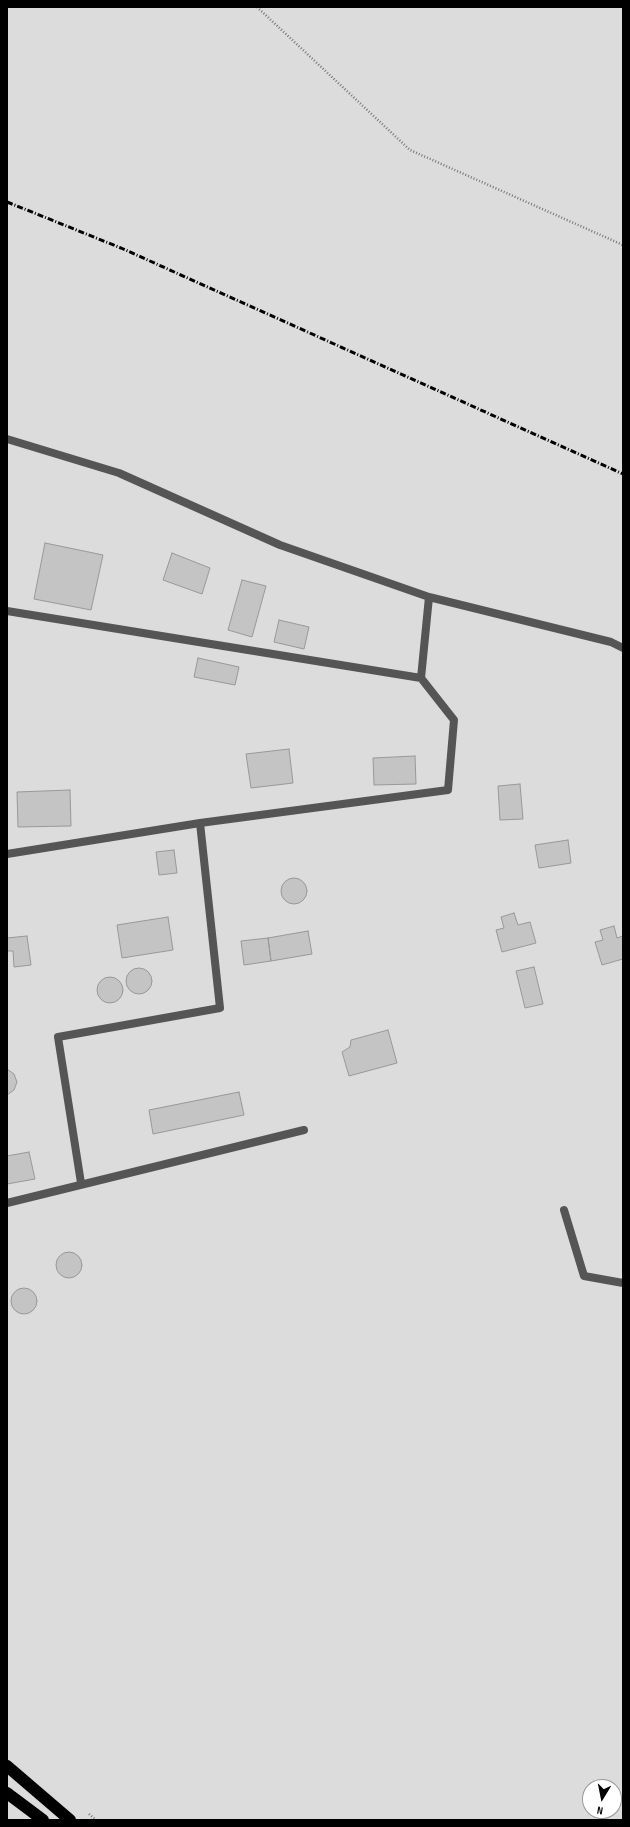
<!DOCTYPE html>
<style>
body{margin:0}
#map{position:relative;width:630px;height:1827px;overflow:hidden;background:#fff;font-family:"Sofia Sans Condensed",sans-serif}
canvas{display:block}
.frame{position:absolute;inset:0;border:8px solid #000;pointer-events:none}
.north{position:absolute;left:582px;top:1779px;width:40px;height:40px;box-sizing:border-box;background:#fff;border:1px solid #999;border-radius:50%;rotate:190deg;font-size:11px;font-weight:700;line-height:16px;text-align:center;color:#000}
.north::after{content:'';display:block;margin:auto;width:14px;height:18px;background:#000;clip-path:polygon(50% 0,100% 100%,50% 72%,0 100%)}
</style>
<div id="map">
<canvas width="630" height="1827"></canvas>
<div class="frame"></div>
<div class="north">N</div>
</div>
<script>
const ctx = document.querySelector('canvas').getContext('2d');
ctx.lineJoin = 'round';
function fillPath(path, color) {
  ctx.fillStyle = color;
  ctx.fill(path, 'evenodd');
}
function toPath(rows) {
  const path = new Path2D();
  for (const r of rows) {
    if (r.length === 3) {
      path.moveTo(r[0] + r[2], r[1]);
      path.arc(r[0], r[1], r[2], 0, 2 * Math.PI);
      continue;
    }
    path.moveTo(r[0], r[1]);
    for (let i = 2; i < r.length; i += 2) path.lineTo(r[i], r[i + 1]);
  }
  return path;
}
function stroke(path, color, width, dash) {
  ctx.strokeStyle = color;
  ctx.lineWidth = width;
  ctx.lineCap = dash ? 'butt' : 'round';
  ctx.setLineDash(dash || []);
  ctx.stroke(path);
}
fillPath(toPath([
 [7,7,623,7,623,1820,7,1820],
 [590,1787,614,1787,614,1811,590,1811]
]), '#dcdcdc');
const building = toPath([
 [45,543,103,555,91,610,34,599,45,543],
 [172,553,210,568,202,594,163,580,172,553],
 [242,580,266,586,252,637,228,630,242,580],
 [279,620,309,627,304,649,274,642,279,620],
 [198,658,239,667,235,685,194,677,198,658],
 [289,749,293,783,251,788,246,754,289,749],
 [415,756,416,784,374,785,373,758,415,756],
 [520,784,523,819,500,820,498,786,520,784],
 [70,790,71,826,18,827,17,792,70,790],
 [568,840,571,863,539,868,535,845,568,840],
 [174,850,177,873,159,875,156,852,174,850],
 [294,891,13],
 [514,913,518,925,530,922,536,943,502,952,496,930,504,928,501,917,514,913],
 [168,917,173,950,122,958,117,925,168,917],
 [614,926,617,938,623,936,623,959,602,965,595,942,603,940,600,930,614,926],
 [308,931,312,954,271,961,268,938,308,931],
 [27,936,31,965,14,967,13,951,7,951,7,938,27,936],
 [268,938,271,961,244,965,241,941,268,938],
 [534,967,543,1004,525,1008,516,971,534,967],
 [139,981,13],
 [110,990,13],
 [388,1030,397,1063,349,1076,342,1052,350,1047,351,1040,388,1030],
 [7,1069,14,1074,17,1082,14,1090,7,1095,7,1069],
 [239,1092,244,1115,153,1134,149,1110,239,1092],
 [29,1152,35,1179,7,1184,7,1156,29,1152],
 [69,1265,13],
 [24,1301,13]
]);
fillPath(building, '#c4c4c4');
stroke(building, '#999', 1);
const highway = toPath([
 [7,1766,70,1820],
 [7,1793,43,1820]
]);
stroke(highway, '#dbdbdb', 14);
stroke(toPath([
 [257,7,410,150,623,245],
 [89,1814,96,1820]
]), '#777', 2.5, [1, 2]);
stroke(toPath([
 [7,439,119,473,280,545,429,597],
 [7,611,421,678,429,597,611,642,623,648],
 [7,854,200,823],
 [81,1183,58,1037,220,1008,200,823,448,790,454,720,421,678],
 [7,1203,304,1130],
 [564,1210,584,1276,623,1283]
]), '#555', 8);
stroke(highway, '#000', 12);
stroke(toPath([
 [7,202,121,248,623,474]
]), '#000', 3, [6, 2, 1, 2]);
</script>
